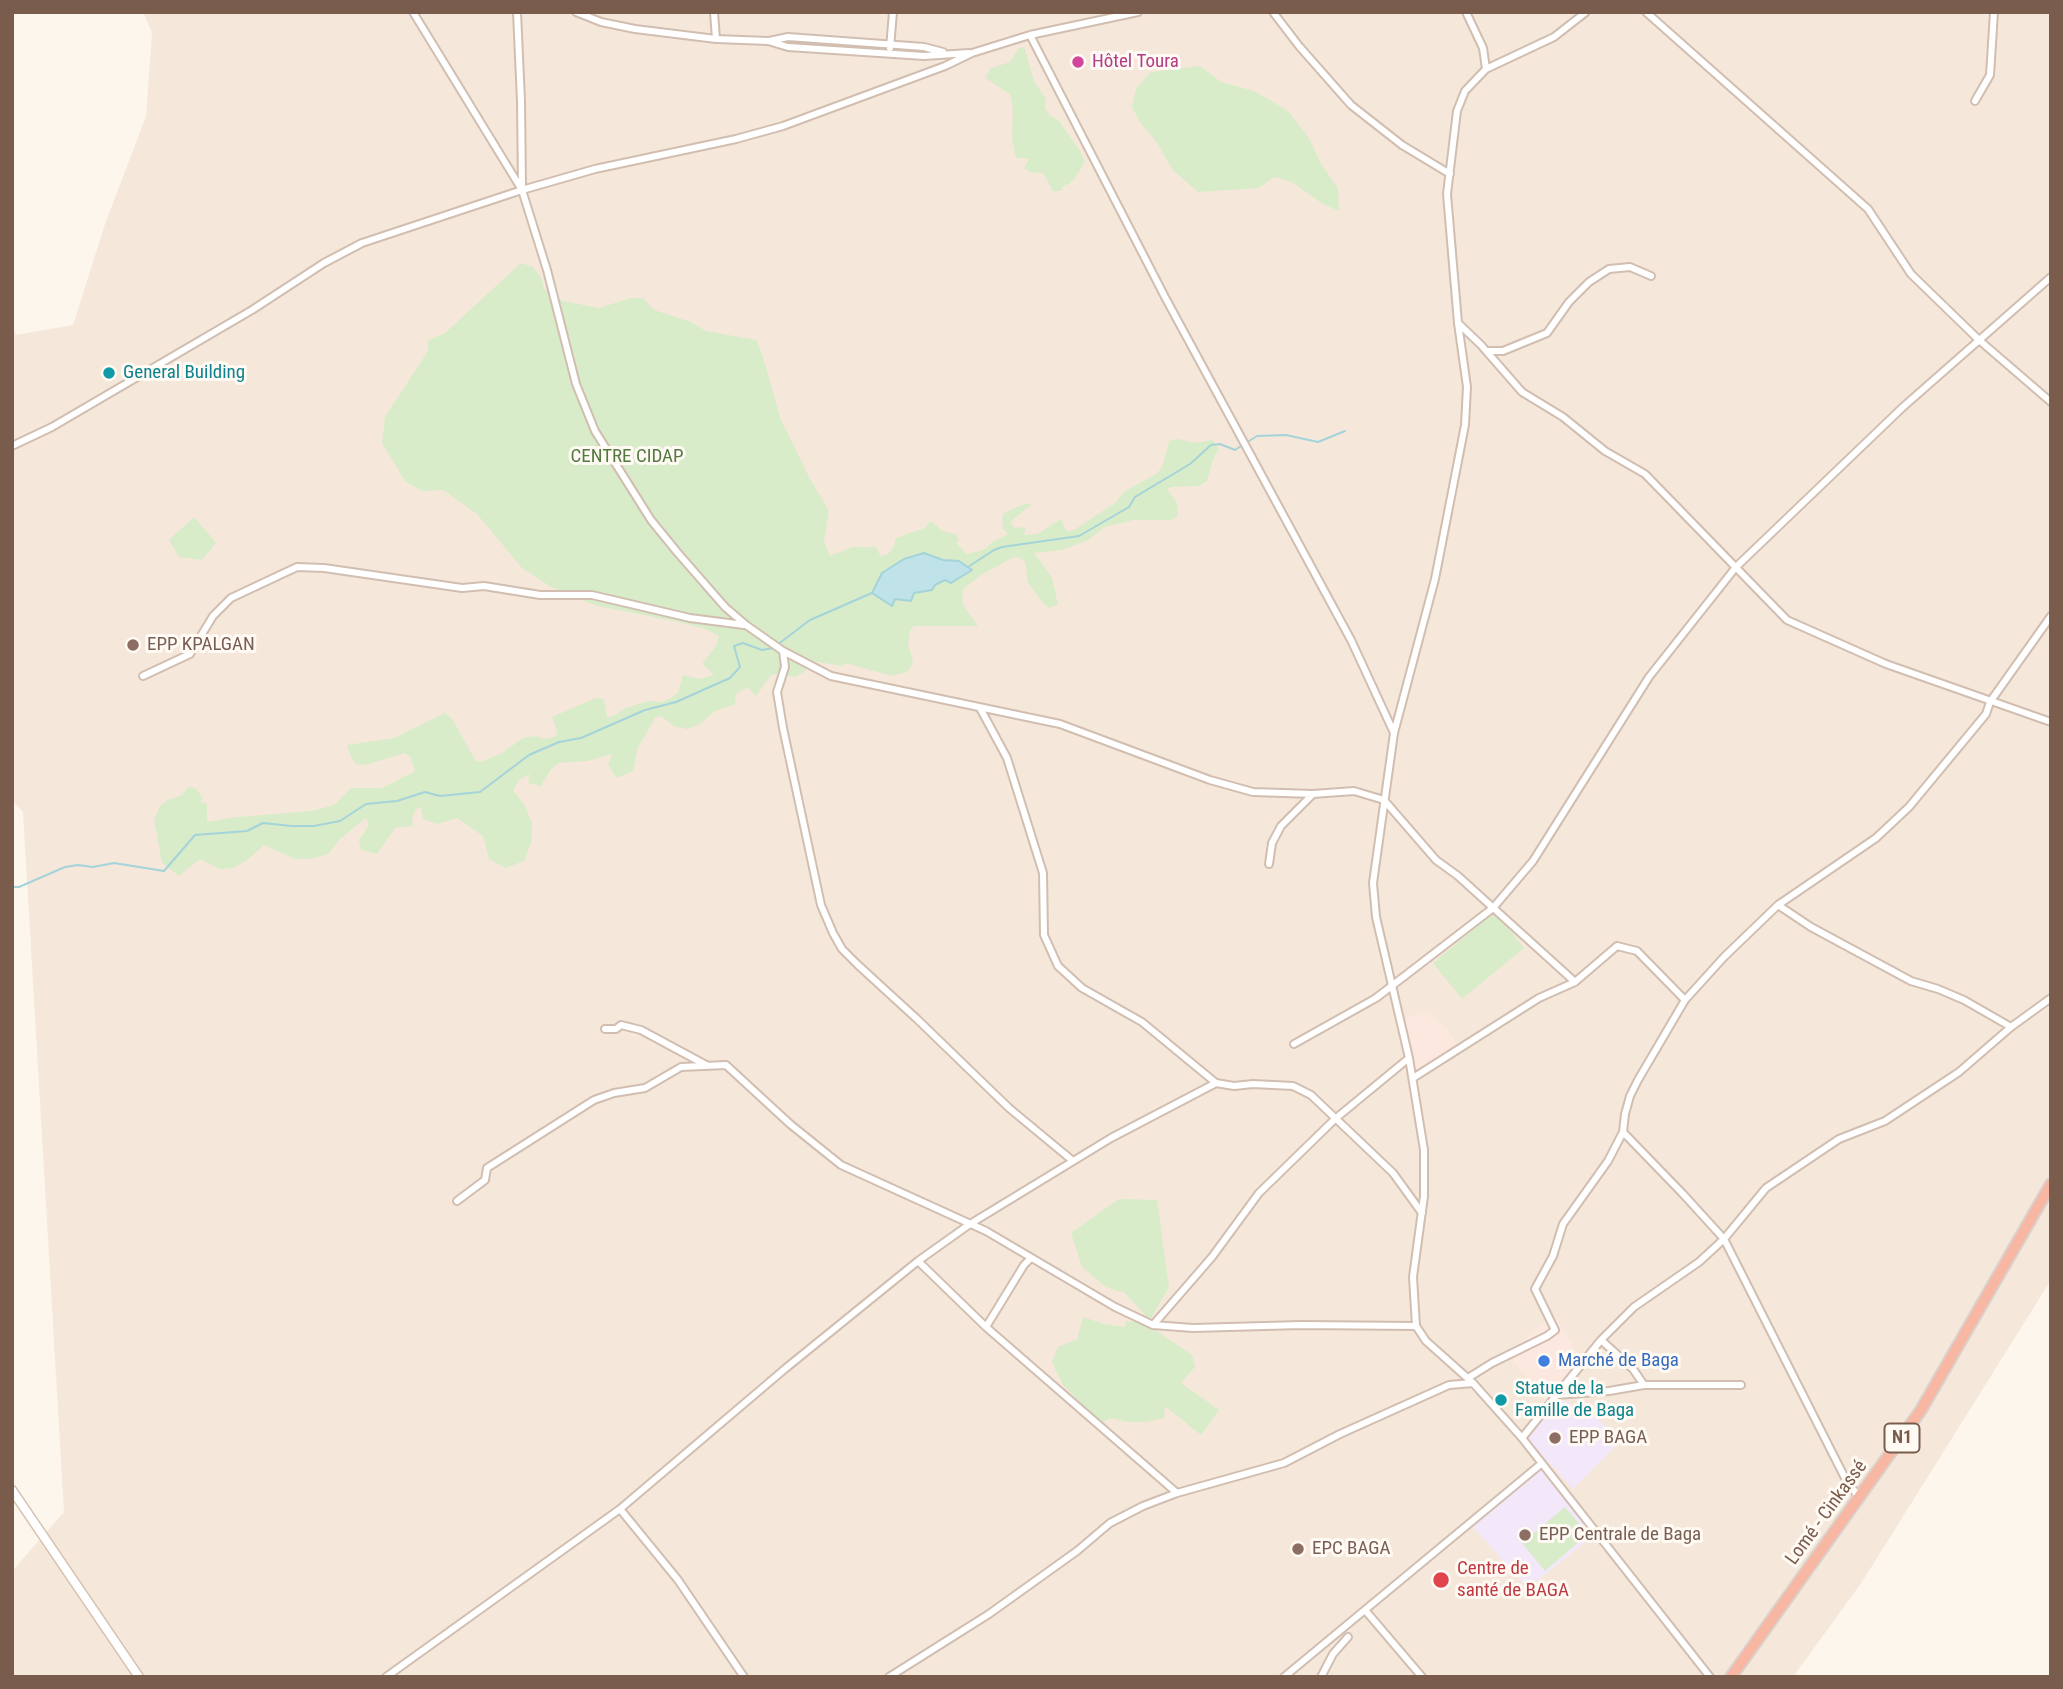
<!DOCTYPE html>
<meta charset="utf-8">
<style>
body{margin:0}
#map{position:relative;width:2063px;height:1689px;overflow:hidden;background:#fdf6ec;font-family:"Roboto Condensed",sans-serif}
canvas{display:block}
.frame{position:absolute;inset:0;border:14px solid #7a5c4d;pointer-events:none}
</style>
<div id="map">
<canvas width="2063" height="1689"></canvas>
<div class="frame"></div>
</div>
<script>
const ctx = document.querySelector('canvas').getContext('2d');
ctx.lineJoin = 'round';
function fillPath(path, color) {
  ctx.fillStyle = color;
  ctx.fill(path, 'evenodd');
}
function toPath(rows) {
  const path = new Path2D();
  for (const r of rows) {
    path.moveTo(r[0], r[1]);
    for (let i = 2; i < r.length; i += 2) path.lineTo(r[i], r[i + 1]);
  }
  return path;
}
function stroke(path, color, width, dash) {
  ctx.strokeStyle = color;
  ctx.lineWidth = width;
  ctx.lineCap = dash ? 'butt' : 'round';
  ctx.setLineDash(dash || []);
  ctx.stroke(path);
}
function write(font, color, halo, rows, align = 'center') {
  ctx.font = font + ' "Roboto Condensed",sans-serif';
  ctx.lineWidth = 6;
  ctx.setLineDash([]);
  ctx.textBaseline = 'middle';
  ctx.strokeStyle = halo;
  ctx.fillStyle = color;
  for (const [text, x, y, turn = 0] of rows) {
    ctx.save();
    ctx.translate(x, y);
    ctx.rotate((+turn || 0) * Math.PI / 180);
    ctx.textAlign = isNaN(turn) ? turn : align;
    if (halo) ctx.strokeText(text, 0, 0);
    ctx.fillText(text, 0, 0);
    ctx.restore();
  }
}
fillPath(toPath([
 [143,12,2051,12,2051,1280,1862,1582,1793,1677,12,1677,12,1571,64,1512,23,812,12,800,12,325,16,335,73,325,105,224,146,116,152,33]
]), '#f5e8da');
fillPath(toPath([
 [1415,1015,1431,1015,1445,1027,1457,1043,1415,1074,1405,1019],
 [1554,1314,1581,1360,1545,1403,1513,1360,1518,1345]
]), '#fde8e0');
fillPath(toPath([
 [1556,1397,1590,1413,1622,1440,1573,1489,1525,1436],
 [1541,1468,1593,1536,1528,1588,1472,1526]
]), '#f3e8fa');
fillPath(toPath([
 [1024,47,1034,81,1046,99,1045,108,1050,116,1058,120,1079,149,1085,162,1074,179,1069,184,1064,185,1061,191,1053,191,1043,173,1030,172,1024,168,1029,159,1016,158,1012,139,1013,109,1010,94,985,78,991,68,1010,62,1019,48],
 [1200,66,1221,82,1254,91,1288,111,1309,138,1321,164,1338,188,1339,211,1323,204,1292,182,1274,177,1259,188,1198,192,1173,170,1155,140,1141,124,1132,107,1136,89,1151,72],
 [521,263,533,267,542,279,544,289,563,301,599,308,631,298,643,298,654,310,691,322,706,331,756,340,762,354,781,420,810,479,829,511,824,542,830,556,852,547,876,547,881,557,889,553,894,547,896,538,925,528,930,521,943,531,955,534,959,539,956,543,967,554,976,552,987,548,992,542,1008,534,1003,529,1002,516,1005,512,1025,504,1032,504,1010,522,1015,528,1026,527,1024,535,1037,534,1061,519,1065,529,1069,531,1074,530,1115,503,1125,491,1156,474,1162,468,1169,441,1178,439,1194,443,1212,440,1219,449,1213,460,1207,481,1199,486,1171,487,1167,489,1177,503,1178,516,1171,520,1133,520,1105,527,1088,540,1062,550,1034,553,1052,577,1058,605,1049,608,1043,603,1028,583,1025,562,1019,557,1012,558,981,575,964,588,962,596,963,605,978,626,914,626,910,631,908,643,913,663,907,672,892,676,845,663,841,666,813,661,804,672,795,677,778,674,771,675,756,696,747,687,736,694,735,704,715,711,700,724,688,729,676,727,660,716,655,718,638,747,633,771,617,778,608,765,612,754,588,761,559,763,551,769,541,786,528,783,530,774,519,780,513,790,525,806,532,823,531,843,524,861,506,868,489,859,483,836,457,818,437,824,423,819,421,807,415,810,412,819,413,826,395,828,377,854,361,850,359,840,369,825,366,818,340,839,328,854,311,859,295,859,264,845,246,861,233,868,220,869,200,859,179,876,162,863,154,820,160,806,167,800,182,795,188,787,195,788,203,798,200,802,207,804,207,822,237,817,312,811,334,805,351,788,383,788,415,771,411,758,405,753,369,764,357,765,351,757,347,745,394,738,445,713,452,719,476,761,483,761,502,753,523,738,534,736,546,739,554,737,558,734,552,717,596,698,604,699,607,717,611,717,626,708,648,701,662,702,671,698,678,692,683,675,701,679,714,675,702,664,716,646,719,636,705,629,679,622,597,606,551,587,522,568,477,514,443,490,422,491,405,481,382,443,385,417,428,351,428,341,445,333],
 [194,517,216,543,202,560,179,557,169,540],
 [1495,912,1524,948,1462,999,1433,963],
 [1119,1199,1157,1200,1169,1287,1150,1320,1125,1293,1106,1287,1082,1267,1071,1233],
 [1083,1317,1104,1324,1125,1327,1126,1321,1137,1322,1155,1330,1192,1355,1195,1367,1181,1383,1219,1410,1201,1435,1165,1406,1164,1418,1145,1422,1128,1422,1111,1418,1101,1423,1063,1385,1052,1362,1058,1347,1077,1339],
 [1565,1507,1588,1534,1545,1571,1522,1543]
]), '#d8ecc9');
const water = toPath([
 [924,553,943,560,959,561,972,570,951,583,945,580,935,585,932,590,914,593,911,601,895,599,892,606,872,593,882,573,904,559,924,553]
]);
fillPath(water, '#bfe3e8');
stroke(water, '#a5d3da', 2);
stroke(toPath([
 [1246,443,1257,436,1286,435,1318,442,1345,431],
 [968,567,994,550,1002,547,1079,536,1129,507,1135,497,1190,464,1211,445,1220,444,1235,450,1241,446],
 [777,645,810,620,872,593],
 [12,887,19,887,65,867,78,865,93,867,114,863,164,871,195,835,247,831,263,823,291,826,314,826,340,821,366,804,397,801,425,792,440,796,480,792,529,755,559,742,581,738,645,710,676,702,730,678,740,667,734,646,743,643,762,650,773,648]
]), '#a5d3da', 2);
const street = toPath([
 [413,12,522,190,547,270,576,384,595,431,651,520,677,552,725,607,746,625,783,651,831,676,1060,724,1210,780,1253,792,1313,794,1354,791,1384,800,1436,860,1458,876,1575,982],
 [517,12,521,101,522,188],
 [576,12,601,22,635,29,716,39,768,41,788,47,924,56,969,53],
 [714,12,716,39],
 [1273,12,1299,46,1351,105,1402,145,1450,174],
 [1466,12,1483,48,1486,69],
 [1586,12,1554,37,1486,69,1465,91,1457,111,1447,194,1458,323,1467,387,1465,425,1435,579,1394,733,1373,883,1376,917,1409,1058,1424,1150,1424,1196,1413,1277,1416,1326,1426,1341,1473,1383,1522,1438,1710,1677],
 [1646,12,1868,209,1911,274,1979,340,2051,402],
 [1030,35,1166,299,1351,640,1394,733],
 [769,41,788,37,924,47,943,52],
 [890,48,893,12],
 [1975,101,1990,75,1994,12],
 [1458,323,1481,345,1522,392,1563,417,1605,451,1645,474,1787,620,1886,664,2051,722],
 [1487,351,1503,351,1547,333,1569,302,1589,282,1609,269,1630,267,1651,276],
 [12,446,52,427,252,310,324,263,362,243,522,190,595,169,736,139,783,126,945,66,972,53,1030,35,1138,12],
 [783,651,785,667,777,692,783,728,821,905,833,933,842,949,858,965,917,1019,1009,1108,1073,1161],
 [143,676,190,654,213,616,231,598,297,567,324,568,462,588,484,586,540,595,592,595,690,618,744,625],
 [980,708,1007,758,1043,873,1044,935,1058,966,1082,988,1142,1022,1216,1083,1234,1086,1253,1084,1293,1086,1311,1095,1393,1173,1422,1213],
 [1269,864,1272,843,1281,826,1313,794],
 [1778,905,1811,927,1911,981,1938,989,1964,1000,2011,1027],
 [605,1029,616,1029,621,1025,641,1030,706,1065],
 [1294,1044,1376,998,1493,908,1533,861,1649,677,1736,567,1903,407,2051,277],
 [1413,1078,1539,998,1575,982,1617,946,1637,951,1685,1000],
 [457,1201,485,1180,487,1168,594,1100,614,1093,645,1088,681,1067,726,1065,790,1124,841,1165,986,1231,1115,1307,1153,1325,1193,1328,1301,1325,1416,1326],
 [918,1261,986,1327,1177,1493],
 [1153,1325,1212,1257,1259,1193,1335,1119,1409,1058],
 [986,1327,1024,1265,1030,1259],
 [1601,1340,1633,1369,1644,1385],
 [1468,1378,1492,1363,1547,1336,1555,1330,1535,1289,1553,1256,1563,1224,1608,1161,1623,1132],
 [1556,1395,1609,1391,1644,1385,1741,1385],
 [1522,1438,1601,1340,1634,1307,1699,1262,1724,1239,1766,1188,1839,1139,1885,1121,1959,1072,2011,1027,2051,998],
 [1860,1498,1847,1482,1724,1239,1683,1194,1623,1132,1625,1114,1630,1096,1638,1080,1685,1000,1724,957,1778,905,1876,838,1909,807,1986,714,1990,702,2051,616],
 [620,1509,678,1580,744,1677],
 [1365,1610,1422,1677],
 [386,1677,620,1509,786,1368,918,1261,970,1224,1111,1138,1216,1083],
 [889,1677,989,1614,1077,1551,1110,1523,1143,1506,1177,1493,1284,1463,1340,1434,1449,1385,1473,1383],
 [1284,1677,1541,1464],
 [1321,1677,1333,1654,1348,1637]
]);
const secondary = toPath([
 [12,1490,139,1677]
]);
const highway = toPath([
 [1731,1677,1921,1410,2051,1184]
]);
stroke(street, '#d1beb0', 10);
stroke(secondary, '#d6c0b0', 11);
stroke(highway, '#dad1cd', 14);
stroke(street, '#fff', 6);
stroke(secondary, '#fff', 8);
stroke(highway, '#f7b7a3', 10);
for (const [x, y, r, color] of [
 [1078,62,7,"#d1479c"],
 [109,373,7,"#0f9aa8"],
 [133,645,7,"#8d6e63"],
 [1544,1361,7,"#3f7fe0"],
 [1501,1400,7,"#0f9aa8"],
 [1555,1438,7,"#8d6e63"],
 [1525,1535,7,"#8d6e63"],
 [1298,1549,7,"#8d6e63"],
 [1441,1580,9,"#e0444e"]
]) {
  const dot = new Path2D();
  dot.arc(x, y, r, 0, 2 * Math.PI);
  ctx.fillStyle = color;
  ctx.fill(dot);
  stroke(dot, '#fffaf3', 2.5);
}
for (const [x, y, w] of [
 [1902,1438,35]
]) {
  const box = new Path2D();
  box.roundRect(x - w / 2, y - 14.5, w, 29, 5);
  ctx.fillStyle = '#fffaf3';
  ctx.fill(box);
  stroke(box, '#7a5c4d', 2);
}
write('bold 18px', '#7a5c4d', null, [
 ["N1",1902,1438]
]);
write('19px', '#b23c85', '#fffaf3', [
 ["Hôtel Toura",1092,62]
], 'left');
write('19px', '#0d838f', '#fffaf3', [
 ["General Building",123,373],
 ["Statue de la",1515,1389],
 ["Famille de Baga",1515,1411]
], 'left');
write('19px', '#537a41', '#fffaf3', [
 ["CENTRE CIDAP",627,457]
]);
write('19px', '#785e54', '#fffaf3', [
 ["EPP KPALGAN",147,645],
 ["EPP BAGA",1569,1438],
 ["EPP Centrale de Baga",1539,1535],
 ["EPC BAGA",1312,1549]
], 'left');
write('19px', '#366cbe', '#fffaf3', [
 ["Marché de Baga",1558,1361]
], 'left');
write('19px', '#7a5c4d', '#fffaf3', [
 ["Lomé - Cinkassé",1827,1513,-54]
]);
write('19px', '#be3a42', '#fffaf3', [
 ["Centre de",1457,1569],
 ["santé de BAGA",1457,1591]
], 'left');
</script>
